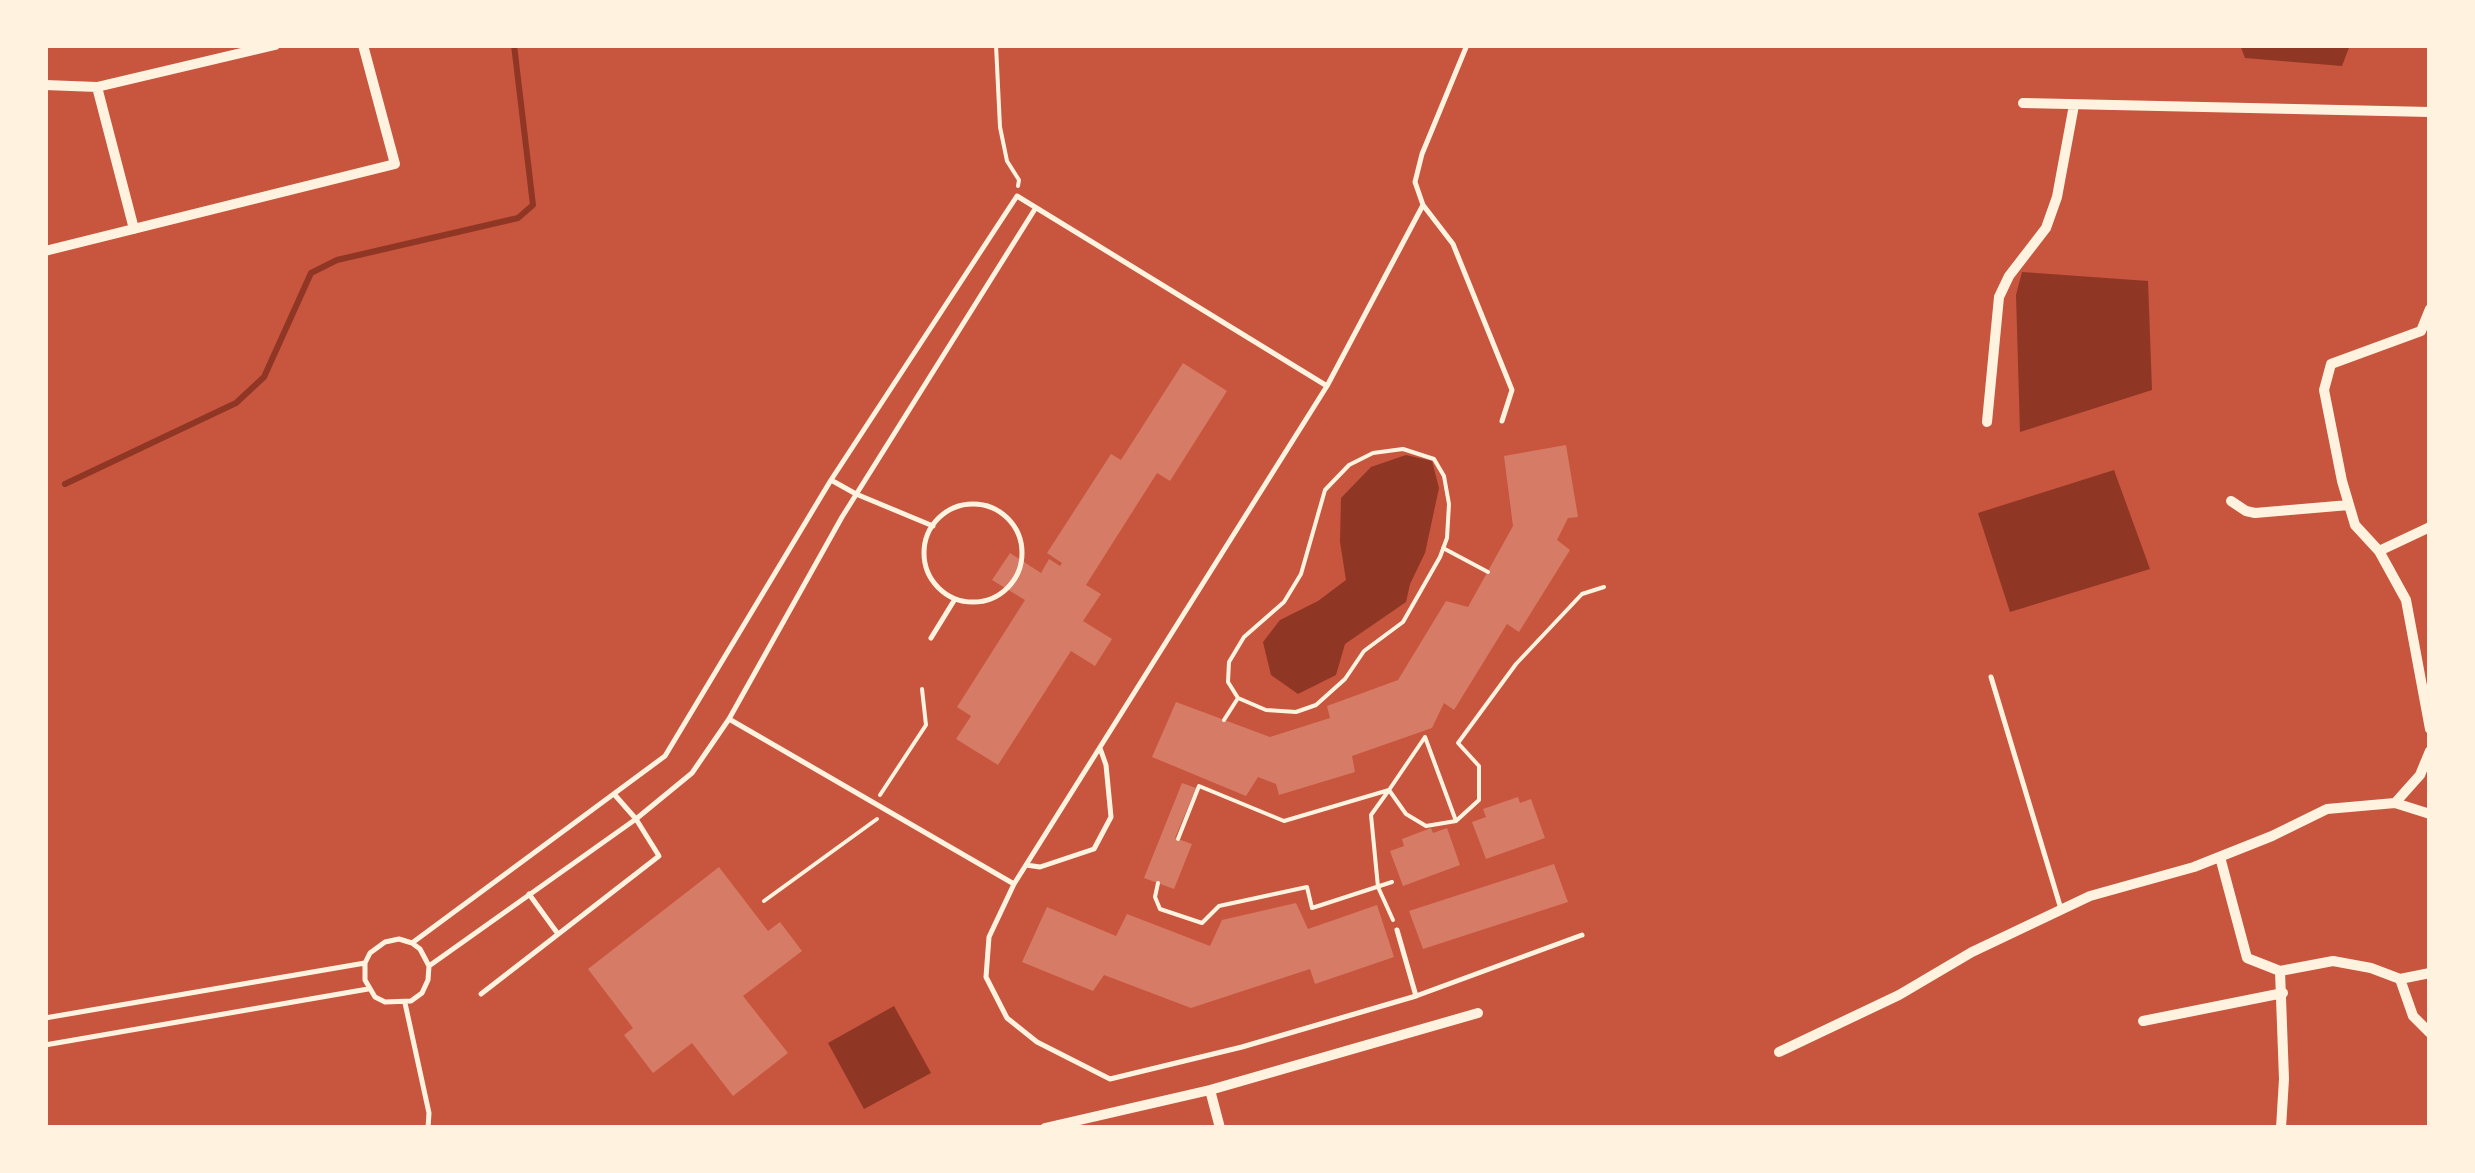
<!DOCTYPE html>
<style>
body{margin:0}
#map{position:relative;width:2475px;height:1173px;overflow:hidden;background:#c8553d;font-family:Inter,sans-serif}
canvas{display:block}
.frame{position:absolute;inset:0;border:48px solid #fff3e0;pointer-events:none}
</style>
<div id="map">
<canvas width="2475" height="1173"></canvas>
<div class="frame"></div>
</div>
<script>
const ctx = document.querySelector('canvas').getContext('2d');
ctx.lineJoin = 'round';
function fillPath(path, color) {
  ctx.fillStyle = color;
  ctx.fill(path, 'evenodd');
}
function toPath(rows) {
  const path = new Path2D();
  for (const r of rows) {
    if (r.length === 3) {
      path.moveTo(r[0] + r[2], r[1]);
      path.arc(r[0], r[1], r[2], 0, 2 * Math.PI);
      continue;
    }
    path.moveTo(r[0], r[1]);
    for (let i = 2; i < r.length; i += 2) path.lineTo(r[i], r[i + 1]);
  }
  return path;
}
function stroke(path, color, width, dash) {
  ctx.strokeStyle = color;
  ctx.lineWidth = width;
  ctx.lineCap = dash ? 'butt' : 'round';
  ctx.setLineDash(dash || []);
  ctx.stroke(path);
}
fillPath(toPath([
 [2240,45,2350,45,2342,66,2245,58],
 [2022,272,2148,281,2152,390,2020,432,2016,295],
 [1406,455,1432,461,1439,488,1425,553,1410,584,1406,602,1345,644,1336,675,1298,694,1271,675,1263,642,1280,620,1318,601,1346,580,1340,542,1341,498,1371,467],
 [2114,470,2150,569,2010,612,1978,513],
 [894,1006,931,1073,864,1109,828,1043]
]), '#8f3625');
stroke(toPath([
 [65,484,236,403,264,377,311,273,337,260,518,218,533,205,514,45]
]), '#8f3625', 6);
fillPath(toPath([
 [1183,363,1227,391,1170,481,1157,473,1086,585,1101,594,1083,621,1112,639,1095,666,1071,651,998,765,956,739,971,716,957,707,1025,600,992,580,1010,553,1041,573,1049,559,1060,566,1062,563,1047,553,1111,454,1121,460],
 [1566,445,1578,517,1568,518,1557,540,1570,550,1519,632,1507,624,1454,710,1444,703,1432,728,1352,756,1355,772,1279,795,1276,784,1258,777,1246,796,1152,757,1176,702,1270,737,1330,718,1327,706,1398,680,1446,601,1468,607,1513,526,1504,456],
 [1182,783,1196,788,1175,838,1192,844,1174,889,1144,878],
 [1518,797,1520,803,1531,799,1545,838,1486,859,1472,822,1486,817,1483,809],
 [1431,828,1433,833,1447,828,1460,865,1403,886,1390,851,1404,846,1402,839],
 [1554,864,1568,902,1423,949,1409,911],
 [719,867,768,931,780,922,802,951,743,996,788,1053,733,1096,692,1043,653,1073,624,1035,633,1028,588,969],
 [1296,903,1308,929,1377,905,1394,957,1315,984,1310,969,1191,1008,1104,975,1093,991,1022,962,1047,907,1116,936,1127,914,1210,946,1222,920]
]), '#d67c66');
stroke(toPath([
 [996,45,1000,127,1007,161,1019,180,1018,186],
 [1403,449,1434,459,1444,476,1449,504,1447,538,1440,557,1403,622,1364,651,1345,679,1316,705,1296,712,1266,710,1238,698,1228,682,1229,662,1244,637,1284,602,1301,574,1325,490,1349,465,1373,453,1403,449],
 [1443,548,1488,572],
 [1224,720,1238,698],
 [1425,737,1456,821],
 [880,795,926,725,922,689],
 [1178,839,1199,786,1284,821,1389,790,1425,737],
 [1158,883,1155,897,1160,909,1202,923,1219,906,1307,887,1312,908,1392,882],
 [764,901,877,819],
 [1393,920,1378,887,1371,815,1389,790,1406,814,1426,826,1456,821,1479,800,1479,766,1458,743,1516,664,1582,594,1604,587]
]), '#fff3e0', 4);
stroke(toPath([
 [1467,45,1422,154,1415,182,1423,205,1453,244,1512,390,1502,421],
 [1423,205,1327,386,1014,884,989,937,986,977,1007,1018,1037,1042,1110,1079,1242,1047,1416,996,1582,935],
 [831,480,856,494,933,526],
 [973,553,49],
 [931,638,955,599],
 [1991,677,2061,909],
 [729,719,1014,884],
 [1026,865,1040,867,1094,849,1111,817,1106,765,1100,748],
 [529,894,558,934],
 [1397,930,1416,996],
 [412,943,665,756,831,480,1017,196,1327,386],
 [429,966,420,949,412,943,399,939,385,942,370,953,365,963,365,980,375,997,385,1002,411,1001,422,993,428,980,429,966,636,819,692,773,729,719,842,517,1035,209],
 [481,994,659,856,636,819,614,794],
 [405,1003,429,1113,428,1128],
 [45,1018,365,963],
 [45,1045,368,989]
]), '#fff3e0', 5);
stroke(toPath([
 [45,85,97,87,275,45],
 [97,87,134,229],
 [2023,103,2430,112],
 [45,251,395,164,363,45],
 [2430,309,2421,331,2331,364,2324,390,2342,481,2355,525,2379,551,2406,600,2430,729],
 [1987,422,1999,297,2009,276,2046,228,2057,197,2074,105],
 [2231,501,2246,511,2255,513,2349,505],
 [2379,551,2430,527],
 [2395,803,2420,775,2430,751],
 [2220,857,2247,958,2280,971],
 [2400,979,2413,1016,2430,1033],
 [2143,1021,2283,993],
 [1779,1052,1899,995,1972,952,2090,896,2194,867,2272,836,2327,809,2395,803,2430,814],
 [1210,1090,1220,1128],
 [1045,1128,1210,1090,1478,1013],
 [2281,1128,2284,1079,2280,971,2333,961,2371,968,2400,979,2430,973]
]), '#fff3e0', 10);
</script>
